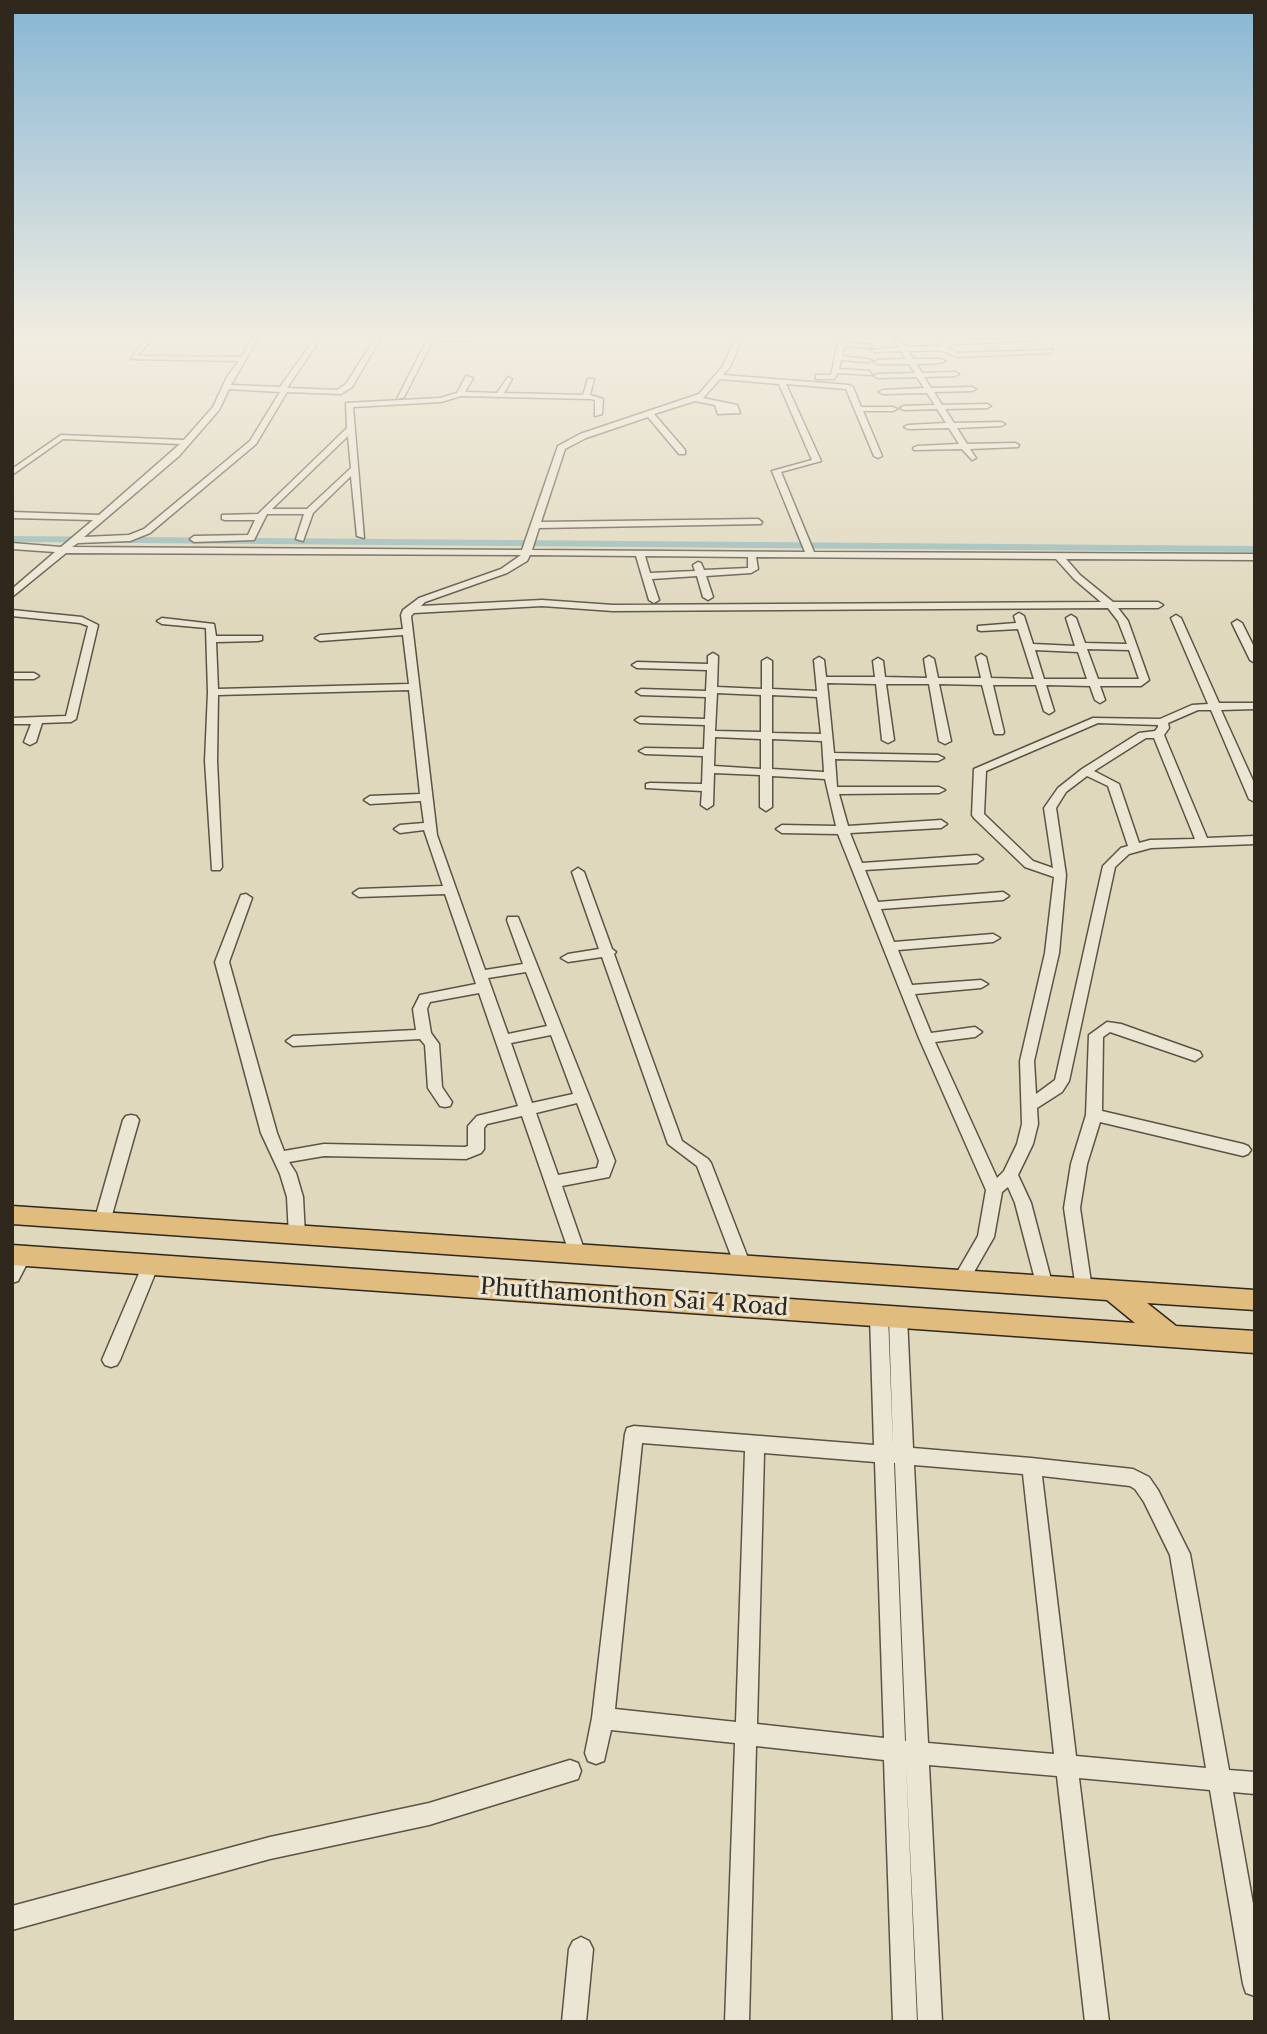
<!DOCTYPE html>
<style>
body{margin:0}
#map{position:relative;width:1267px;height:2034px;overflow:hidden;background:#e0d8bd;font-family:"Libre Caslon Text",serif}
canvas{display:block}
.frame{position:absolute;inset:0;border:14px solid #30271d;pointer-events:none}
</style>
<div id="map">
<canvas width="1267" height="2034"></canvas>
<div class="frame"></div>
</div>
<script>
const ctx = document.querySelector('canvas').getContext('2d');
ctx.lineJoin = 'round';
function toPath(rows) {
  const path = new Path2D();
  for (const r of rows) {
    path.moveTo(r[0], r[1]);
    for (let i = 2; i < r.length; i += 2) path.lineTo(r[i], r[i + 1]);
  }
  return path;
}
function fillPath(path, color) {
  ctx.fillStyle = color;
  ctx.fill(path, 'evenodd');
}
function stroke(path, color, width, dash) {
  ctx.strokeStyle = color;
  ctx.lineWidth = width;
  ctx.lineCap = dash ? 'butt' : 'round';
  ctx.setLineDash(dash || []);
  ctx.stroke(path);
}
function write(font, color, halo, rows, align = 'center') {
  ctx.font = font + ' "Libre Caslon Text",serif';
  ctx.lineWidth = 6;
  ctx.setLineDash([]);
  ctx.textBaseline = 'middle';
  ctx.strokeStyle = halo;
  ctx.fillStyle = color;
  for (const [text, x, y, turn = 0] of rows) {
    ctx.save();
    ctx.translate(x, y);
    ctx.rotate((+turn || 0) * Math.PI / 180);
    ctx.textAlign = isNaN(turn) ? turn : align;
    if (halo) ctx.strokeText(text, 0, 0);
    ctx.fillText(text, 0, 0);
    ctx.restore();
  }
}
fillPath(toPath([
 [12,536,1255,546,1255,552,12,542,12,536]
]), '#95b9b7');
const minor = toPath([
 [146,338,152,338,138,356,242,357,252,338,258,338,231,385,280,387,315,338,321,338,287,388,337,390,346,384,375,338,381,338,352,387,341,394,287,392,256,444,150,533,130,541,78,543,72,547,522,550,558,446,580,434,699,394,723,366,736,338,742,338,730,367,723,375,849,385,853,387,861,407,893,407,897,409,893,411,863,411,882,456,878,458,874,456,846,389,786,384,821,461,781,472,814,552,1255,554,1255,560,1066,559,1080,575,1113,602,1158,602,1163,605,1158,608,1118,608,1128,621,1149,680,1141,686,1100,686,1105,700,1100,703,1095,700,1090,686,1046,685,1054,711,1049,714,1044,711,1036,685,993,685,1004,732,1003,734,995,734,994,732,982,685,939,684,951,741,945,744,939,741,929,684,886,684,894,740,888,743,882,740,876,684,827,683,834,753,938,755,944,758,938,761,835,759,837,787,939,787,945,790,939,793,839,794,848,826,941,820,947,824,941,828,850,833,862,863,977,855,983,859,977,863,865,870,878,902,1003,892,1009,896,1003,900,881,909,894,942,993,934,1000,938,993,942,898,950,912,985,981,980,988,984,981,988,915,994,931,1033,975,1027,982,1032,975,1037,935,1042,997,1178,1004,1171,1017,1144,1022,1124,1020,1061,1045,953,1054,877,1025,867,974,818,972,815,974,769,1093,718,1160,719,1192,705,1208,704,1171,618,1176,615,1181,618,1219,703,1255,703,1255,709,1221,710,1255,785,1255,802,1249,799,1211,710,1198,710,1168,723,1169,728,1164,735,1207,838,1255,836,1255,844,1151,848,1129,854,1115,867,1069,1081,1062,1092,1037,1108,1038,1124,1033,1144,1018,1175,1031,1203,1053,1287,1051,1292,1045,1294,1039,1292,1037,1287,1015,1203,1008,1187,1002,1192,994,1237,966,1286,960,1288,954,1286,952,1281,978,1236,986,1190,919,1038,838,834,782,833,776,829,782,825,836,826,825,779,772,776,772,807,766,811,760,807,760,775,714,773,713,805,707,809,701,805,702,791,646,788,646,784,650,783,702,784,703,756,645,754,639,751,645,748,704,749,705,725,640,723,635,720,640,717,705,719,706,697,641,695,636,692,641,689,706,691,707,670,637,668,632,665,637,662,708,664,708,656,713,653,718,656,717,687,762,689,762,661,767,658,772,661,772,689,817,691,814,660,819,657,824,660,826,677,875,677,873,661,878,658,883,661,885,677,927,678,924,659,929,656,934,659,938,678,981,678,976,657,981,654,986,657,991,678,1034,679,1018,629,981,631,978,630,978,626,1016,623,1014,616,1019,613,1024,616,1033,644,1075,646,1066,618,1071,615,1076,618,1085,643,1127,644,1118,621,1108,608,613,611,542,606,414,613,411,616,437,835,485,970,523,964,507,920,508,917,518,917,615,1161,609,1177,562,1186,586,1255,584,1260,578,1262,572,1260,570,1255,522,1116,487,1124,484,1128,484,1149,481,1153,466,1159,324,1156,289,1162,296,1173,303,1197,305,1236,303,1240,297,1242,291,1240,289,1236,287,1197,280,1174,261,1133,215,962,241,895,246,894,252,898,229,962,277,1133,284,1151,324,1144,465,1147,468,1146,468,1126,477,1116,518,1106,479,993,430,1002,427,1009,431,1033,439,1044,442,1087,452,1102,450,1106,445,1107,440,1106,428,1088,425,1045,420,1039,293,1046,286,1041,293,1036,416,1030,413,1009,420,995,476,984,445,894,359,897,353,893,359,889,443,886,424,830,400,833,394,829,400,825,424,823,421,801,370,804,364,800,370,796,420,794,409,690,218,695,217,761,222,867,220,870,212,870,205,761,208,692,206,628,162,624,157,621,162,618,214,624,216,636,262,636,262,640,258,641,216,642,218,689,409,684,403,635,320,641,315,638,320,635,403,629,401,615,403,610,419,598,501,569,521,555,66,553,12,597,12,589,55,552,12,549,12,543,61,547,93,520,12,518,12,512,99,515,180,444,63,439,12,475,12,469,61,435,184,440,213,407,227,377,239,361,131,359,146,338],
 [720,379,779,384,812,460,772,471,805,552,532,550,539,528,761,524,762,522,758,519,541,522,565,449,586,438,648,417,679,454,685,454,685,450,654,414,695,401,715,405,718,414,740,413,737,405,703,398,720,379],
 [229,389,280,392,250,441,144,529,129,535,84,537,179,456,219,410,229,389],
 [530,555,636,556,649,600,654,603,659,600,652,579,697,576,703,597,708,600,713,597,706,576,751,573,758,569,756,557,1056,559,1074,579,1101,602,613,605,542,600,421,606,425,602,507,573,527,561,530,555],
 [645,556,748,557,748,568,704,570,701,563,698,562,693,565,695,571,650,573,645,556],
 [1087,649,1129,650,1139,679,1098,679,1087,649],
 [1035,650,1078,652,1087,679,1044,679,1035,650],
 [717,693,761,695,761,732,715,731,717,693],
 [772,695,817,697,821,734,772,733,772,695],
 [1098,723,1158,725,1158,727,1155,731,1139,733,1082,769,1058,788,1044,808,1053,868,1033,861,984,814,986,771,1098,723],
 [715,737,761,739,761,769,714,766,715,737],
 [1146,738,1154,738,1195,839,1150,840,1139,843,1119,784,1094,771,1146,738],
 [772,739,822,741,824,772,772,769,772,739],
 [1087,776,1108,786,1128,846,1121,848,1103,866,1055,1080,1036,1094,1034,1061,1059,953,1066,875,1056,808,1066,792,1087,776],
 [526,972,547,1026,508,1034,488,978,526,972],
 [551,1035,573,1094,532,1103,511,1043,551,1035],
 [577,1103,599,1161,597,1168,558,1175,536,1113,577,1103],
 [428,338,434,338,404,397,397,399,428,338],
 [437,338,474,338,471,340,440,340,437,338],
 [839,338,845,338,845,342,872,345,870,348,844,346,842,356,872,360,868,362,841,360,839,369,869,371,872,375,838,373,834,379,816,379,816,375,831,375,839,338],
 [893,338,899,338,905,347,941,346,940,342,943,340,1038,338,1035,340,948,345,948,348,958,353,1053,350,1051,353,957,357,941,350,908,351,913,359,941,359,945,361,941,363,916,364,922,373,955,372,959,374,955,376,924,377,931,388,972,387,976,389,972,391,934,392,942,405,987,404,991,406,987,408,945,409,954,423,1001,422,1005,424,1001,426,957,428,967,444,1015,443,1019,445,1018,447,970,449,976,458,972,460,962,449,914,450,913,448,917,446,959,444,949,428,908,429,904,427,908,425,946,423,937,409,904,410,900,408,904,406,935,405,927,393,883,394,879,392,883,390,924,388,917,377,878,378,874,376,878,374,915,373,909,364,878,364,874,362,878,360,906,359,901,351,874,352,871,350,898,347,893,338],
 [466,376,473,378,465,392,497,393,508,377,512,379,504,393,583,395,588,379,594,379,590,395,603,399,602,414,595,416,595,400,591,399,461,396,441,402,353,407,364,538,357,536,351,476,313,513,303,541,296,539,304,514,267,514,254,540,194,542,190,539,194,536,248,535,255,520,225,520,222,519,222,515,258,514,347,428,346,403,440,398,457,393,466,376],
 [348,436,351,468,307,509,272,509,348,436],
 [12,610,82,617,98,625,76,719,71,722,42,723,36,742,30,745,24,742,31,724,12,724,12,718,66,716,88,626,80,623,12,616,12,610],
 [1237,620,1242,623,1255,649,1255,663,1250,660,1232,623,1237,620],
 [12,673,34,673,39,676,34,679,12,679,12,673],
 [578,868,584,872,612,949,616,952,614,954,682,1141,708,1159,711,1163,751,1266,749,1271,743,1273,737,1271,735,1266,697,1166,668,1144,602,957,568,962,561,958,568,954,599,949,572,872,578,868],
 [1107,1022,1121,1024,1200,1052,1202,1056,1195,1061,1110,1032,1103,1037,1102,1111,1243,1144,1248,1146,1251,1150,1248,1154,1243,1156,1100,1122,1087,1164,1080,1208,1092,1289,1090,1294,1084,1296,1078,1294,1076,1289,1064,1208,1071,1164,1086,1115,1089,1035,1107,1022],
 [131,1115,136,1116,139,1120,110,1222,108,1226,102,1228,96,1226,94,1222,123,1120,126,1116,131,1115],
 [23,1249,29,1251,31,1256,18,1281,12,1283,12,1260,17,1251,23,1249],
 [151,1257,157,1259,159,1264,120,1360,117,1365,111,1367,105,1365,102,1360,143,1264,145,1259,151,1257],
 [879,1309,885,1311,888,1316,893,1447,889,1317,892,1312,898,1310,904,1312,907,1317,913,1448,1031,1458,1133,1469,1149,1477,1158,1490,1190,1554,1229,1770,1255,1772,1255,1794,1233,1792,1255,1915,1255,1996,1246,1993,1243,1984,1210,1790,1079,1778,1109,2022,1085,2022,1057,1776,929,1765,942,2022,918,2022,906,1762,917,2022,893,2022,884,1760,756,1746,749,2022,725,2022,735,1743,611,1730,604,1761,596,1764,588,1761,585,1753,592,1718,625,1434,627,1428,634,1426,874,1445,870,1316,873,1311,879,1309],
 [642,1443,745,1451,736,1722,615,1709,642,1443],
 [764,1453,875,1462,884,1738,757,1724,764,1453],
 [894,1463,895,1463,906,1741,905,1741,894,1463],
 [914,1465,1023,1474,1054,1754,928,1743,914,1465],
 [1042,1476,1130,1486,1135,1489,1144,1502,1170,1555,1206,1768,1076,1756,1042,1476],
 [570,1760,578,1763,581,1771,578,1779,429,1825,270,1859,12,1930,12,1906,270,1837,429,1803,570,1760],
 [581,1937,589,1941,593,1949,586,2022,562,2022,569,1949,573,1941,581,1937]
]);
const primary = toPath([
 [12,1206,1255,1290,1255,1310,1147,1303,1176,1326,1255,1331,1255,1353,12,1265,12,1245,1135,1323,1107,1300,12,1224,12,1206]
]);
stroke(minor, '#5c5345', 3);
stroke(primary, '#30271d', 3);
fillPath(minor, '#ebe6d4');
fillPath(primary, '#e0bc7e');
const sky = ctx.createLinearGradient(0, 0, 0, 622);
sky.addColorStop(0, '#87b6d4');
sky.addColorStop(0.54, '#f1ede1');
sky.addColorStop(1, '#f1ede100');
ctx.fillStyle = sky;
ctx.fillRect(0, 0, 1267, 622);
write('23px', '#30271d', '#ebe6d4', [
 ["Phutthamonthon Sai 4 Road",634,1298,4]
]);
</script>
